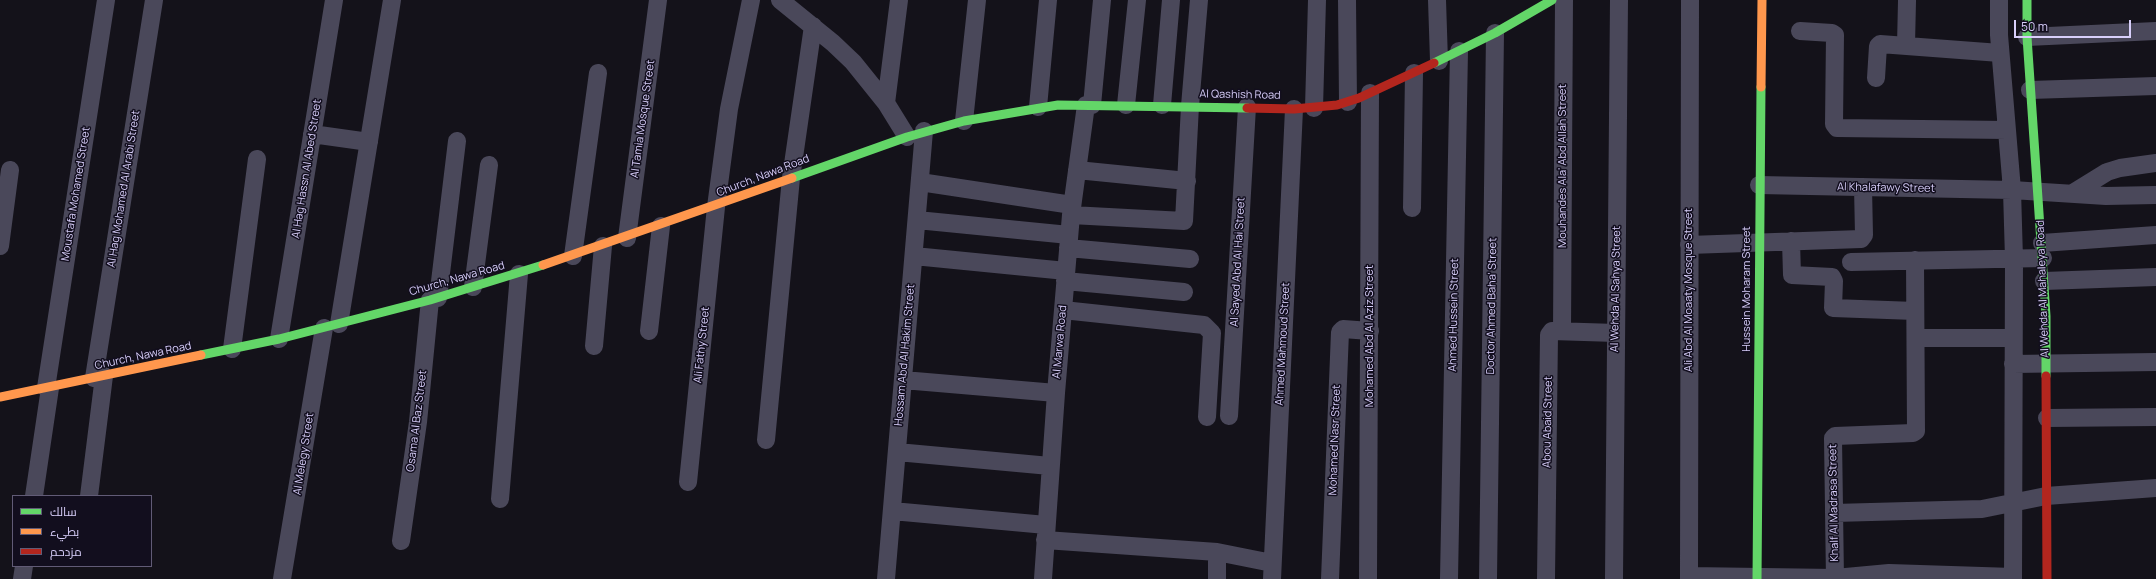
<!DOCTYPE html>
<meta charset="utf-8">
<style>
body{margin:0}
#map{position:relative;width:2156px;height:579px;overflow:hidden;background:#14121a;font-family:Manrope,Cairo,sans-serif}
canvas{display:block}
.legend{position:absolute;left:12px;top:495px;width:140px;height:72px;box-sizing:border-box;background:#120e1e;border:1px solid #615b76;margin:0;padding:5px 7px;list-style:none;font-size:12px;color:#d8cffa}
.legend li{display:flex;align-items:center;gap:8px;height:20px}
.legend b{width:20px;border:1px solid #615b76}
.scale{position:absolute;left:2014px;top:20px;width:117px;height:18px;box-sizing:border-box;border:2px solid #d8cffa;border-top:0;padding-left:5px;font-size:12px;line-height:14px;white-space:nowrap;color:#d8cffa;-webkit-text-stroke:3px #120e1e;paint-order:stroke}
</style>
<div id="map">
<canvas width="2156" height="579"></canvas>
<ul class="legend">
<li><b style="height:5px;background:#63d668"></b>سالك</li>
<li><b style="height:5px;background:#ff974d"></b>بطيء</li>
<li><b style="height:5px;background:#b3261e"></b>مزدحم</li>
</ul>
<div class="scale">50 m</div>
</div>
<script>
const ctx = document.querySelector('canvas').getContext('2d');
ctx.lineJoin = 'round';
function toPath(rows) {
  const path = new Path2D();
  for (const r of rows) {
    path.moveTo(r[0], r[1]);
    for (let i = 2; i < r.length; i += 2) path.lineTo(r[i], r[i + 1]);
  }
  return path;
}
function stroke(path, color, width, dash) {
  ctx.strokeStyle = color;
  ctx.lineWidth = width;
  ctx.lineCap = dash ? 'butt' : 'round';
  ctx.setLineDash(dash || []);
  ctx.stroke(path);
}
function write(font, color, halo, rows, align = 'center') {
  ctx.font = font + ' Manrope,sans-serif';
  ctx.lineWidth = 3;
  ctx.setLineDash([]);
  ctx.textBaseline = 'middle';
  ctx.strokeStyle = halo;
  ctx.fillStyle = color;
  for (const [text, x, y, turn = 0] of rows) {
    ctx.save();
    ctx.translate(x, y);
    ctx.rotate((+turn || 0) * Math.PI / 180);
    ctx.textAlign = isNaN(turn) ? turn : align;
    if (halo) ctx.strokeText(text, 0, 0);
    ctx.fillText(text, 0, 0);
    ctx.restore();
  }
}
stroke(toPath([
 [780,0,833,43,853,62,886,103,907,137],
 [1347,0,1348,102],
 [1437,0,1439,61],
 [1999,0,1999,35,2012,190,2014,259,2013,579],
 [1800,31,1832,33,1835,35,1834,124,1837,128,2007,130],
 [2027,37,2156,31],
 [1906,45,1907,1],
 [1876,78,1878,46,1880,44,2000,53],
 [2030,90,2156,86],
 [886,103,899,0],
 [1092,105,1102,0],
 [1126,105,1137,0],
 [1162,105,1171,0],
 [1038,107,1048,0],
 [1314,108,1317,0],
 [964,121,977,0],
 [312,134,369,142],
 [1077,170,1187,181],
 [920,182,1072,205],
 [1759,185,2012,190,2106,196,2156,195],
 [2073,193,2107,172,2120,168,2156,163],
 [1412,208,1414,73],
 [1071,215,1184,221,1190,106,1199,0],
 [917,220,1069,235],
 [627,238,658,0],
 [1791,241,1792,275,1832,277,1834,281,1833,308,1915,311],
 [2042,243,2156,235],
 [1689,245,1861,239,1864,235,1863,187],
 [0,246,10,170],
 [1068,248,1190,259],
 [573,256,598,73],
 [914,256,1066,271],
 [1851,262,2043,258],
 [1065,281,1184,292],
 [2044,281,2156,277],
 [473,287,489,165],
 [438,298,457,141],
 [1063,310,1204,325,1212,333,1207,417],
 [339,324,392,0],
 [649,331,661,226],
 [1562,331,1564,0],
 [1916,338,2013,338],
 [279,339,334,0],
 [594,346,603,246],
 [232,349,257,159],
 [2013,364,2156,362],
 [94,378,154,0],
 [903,380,1056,393],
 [46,388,106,0],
 [1229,416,1247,107],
 [2047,418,2156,417],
 [766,440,791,178,813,26],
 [897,452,1050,466],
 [688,482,716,207,729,109,751,0],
 [34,496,50,388],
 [89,496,104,376],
 [500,499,519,274],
 [892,511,1046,525],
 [1834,513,1982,509,2046,496,2156,488],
 [1045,540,1217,552,1272,563],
 [401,541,418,422,430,300],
 [1689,576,1835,578,1889,573,2013,577],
 [22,579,24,566],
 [282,579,324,328],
 [886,579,924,131],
 [1043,579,1056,393,1071,215,1086,105],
 [1217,579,1217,552],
 [1272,579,1294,109],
 [1330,579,1340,332,1343,329,1370,331],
 [1368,579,1370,93],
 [1449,579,1459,51],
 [1488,579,1495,33],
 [1546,579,1549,335,1552,331,1616,333],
 [1614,579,1619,0],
 [1689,579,1690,0],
 [1835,579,1833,438,1835,436,1913,433,1916,431,1915,260]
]), '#4a485a', 18);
stroke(toPath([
 [2027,0,2027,37,2046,316,2046,376],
 [1434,63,1495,33,1552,0],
 [792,178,907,137,964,121,1058,105,1247,108],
 [201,355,279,339,430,300,543,265],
 [1757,579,1761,87]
]), '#63d668', 9);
stroke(toPath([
 [1761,87,1762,0],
 [543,265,792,178],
 [0,397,201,355]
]), '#ff974d', 9);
stroke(toPath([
 [1247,108,1294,109,1337,105,1359,98,1434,63],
 [2046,376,2047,579]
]), '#b3261e', 9);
write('11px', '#d8cffa', '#120e1e', [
 ["Al Qashish Road",1240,95,1],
 ["Al Tamia Mosque Street",643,119,-82],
 ["Mouhandes Ala' Abd Allah Street",1563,166,-90],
 ["Al Hag Hassn Al Abed Street",307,169,-81],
 ["Church, Nawa Road",763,176,-21],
 ["Al Khalafawy Street",1886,188,1],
 ["Al Hag Mohamed Al Arabi Street",124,189,-81],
 ["Moustafa Mohamed Street",76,194,-81],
 ["Al Sayed Abd Al Hai Street",1238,262,-87],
 ["Church, Nawa Road",457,279,-16],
 ["Al Wehda Al Sahya Street",1616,289,-89],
 ["Hussein Moharam Street",1747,289,-90],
 ["Al Wehda Al Mahaleya Road",2043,289,-92],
 ["Ali Abd Al Moaaty Mosque Street",1689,290,-90],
 ["Doctor Ahmed Baha' Street",1492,306,-89],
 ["Ahmed Hussein Street",1454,315,-89],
 ["Mohamed Abd Al Aziz Street",1370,336,-90],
 ["Al Marwa Road",1060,342,-85],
 ["Ahmed Mahmoud Street",1283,344,-87],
 ["Ali Fathy Street",702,345,-84],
 ["Hossam Abd Al Hakim Street",905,355,-85],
 ["Church, Nawa Road",143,356,-12],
 ["Osama Al Baz Street",417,421,-83],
 ["Abou Abaid Street",1548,422,-89],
 ["Mohamed Nasr Street",1335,440,-88],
 ["Al Melegy Street",304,454,-81],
 ["Khalf Al Madrasa Street",1834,503,-91]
]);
</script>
